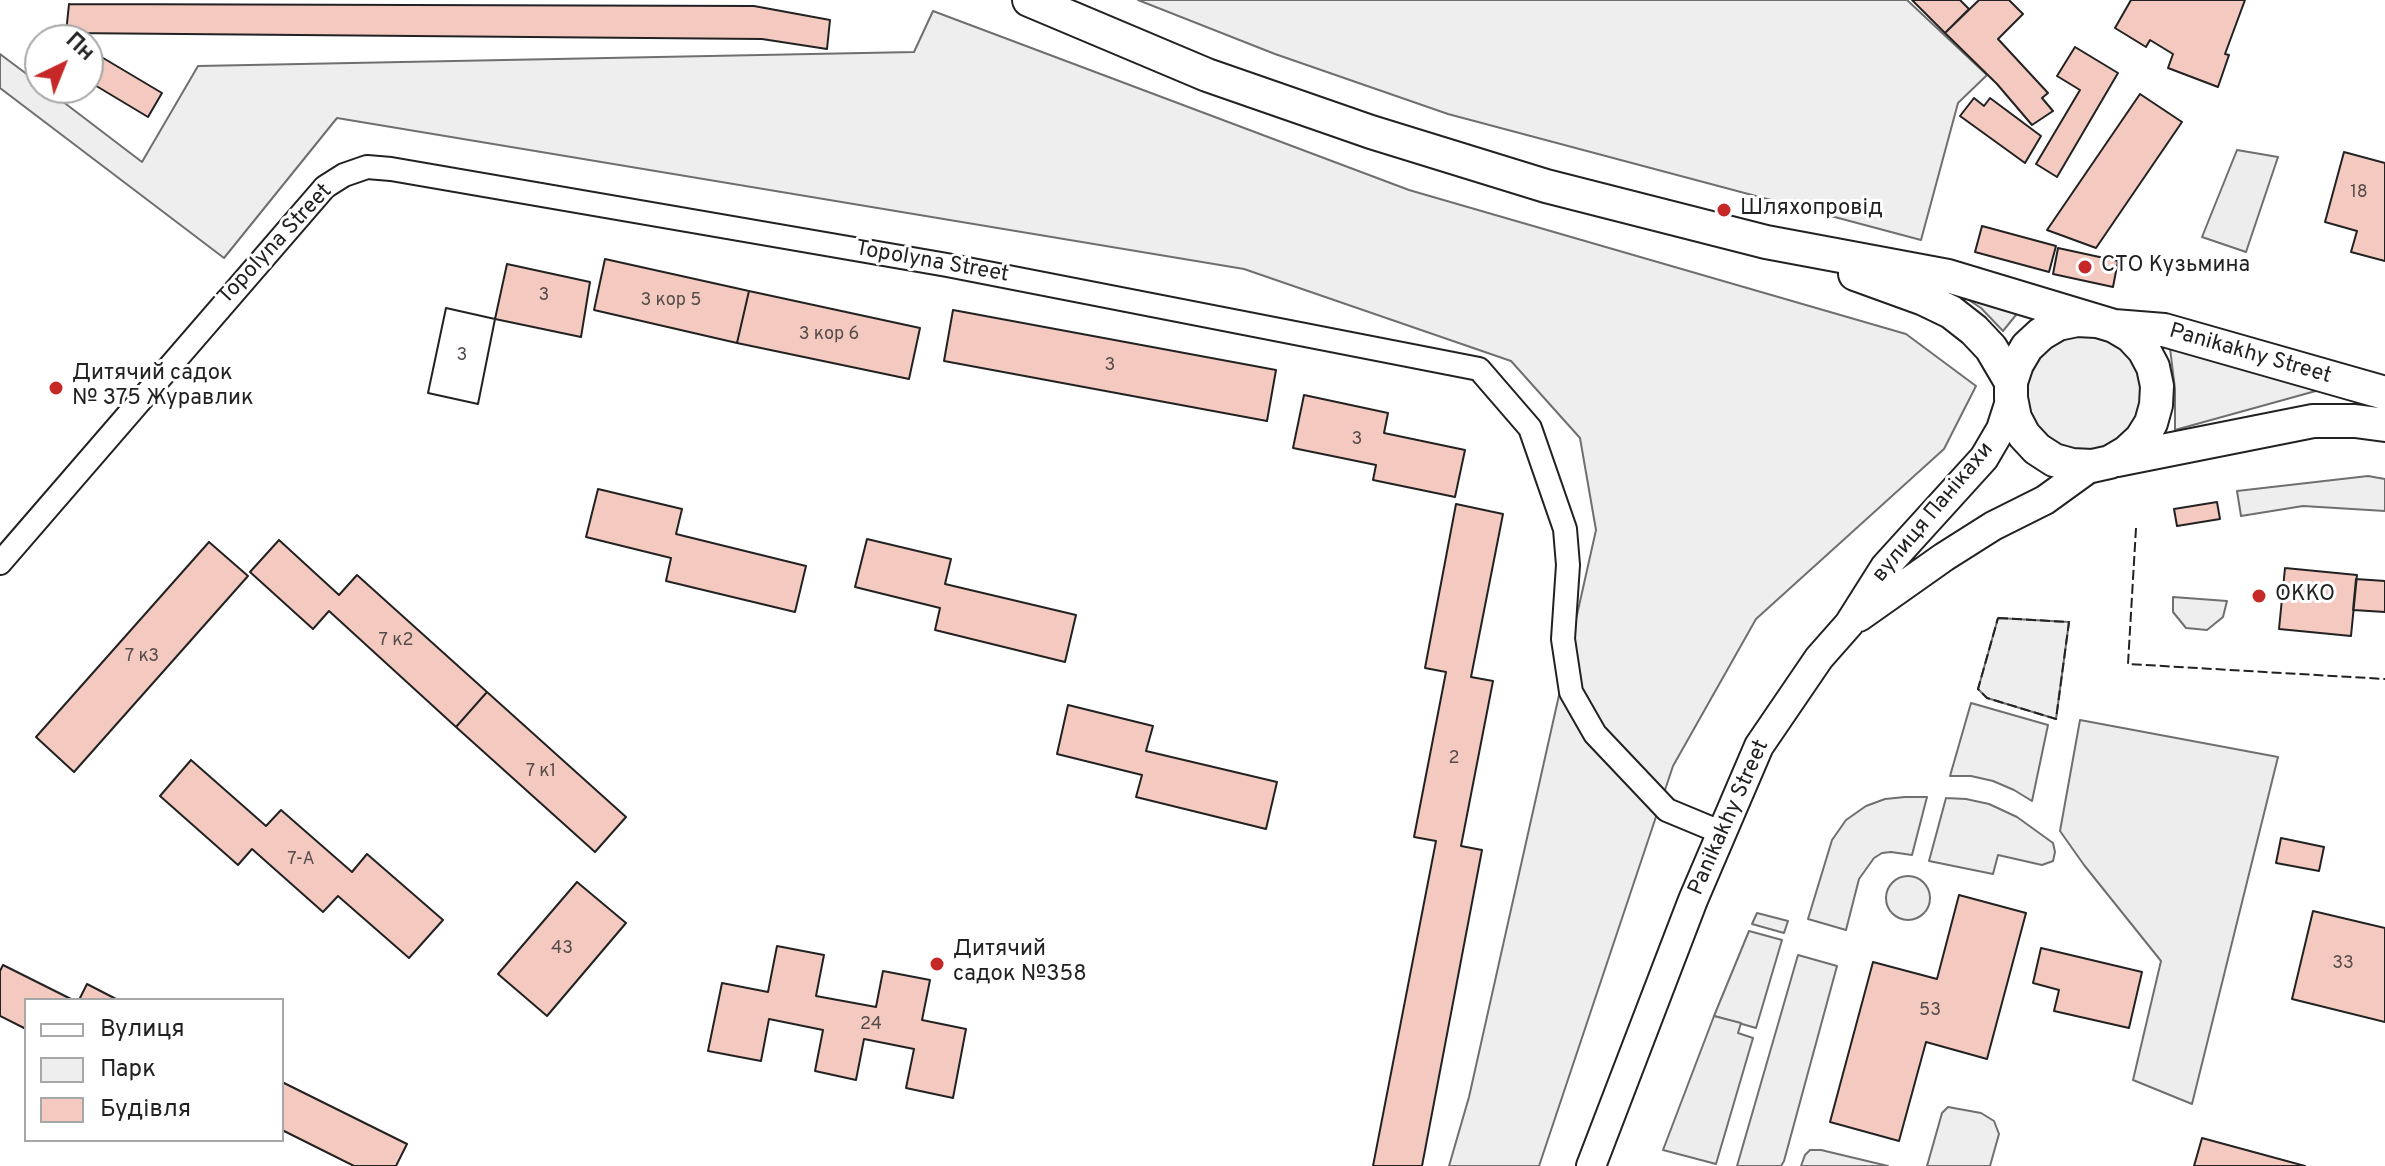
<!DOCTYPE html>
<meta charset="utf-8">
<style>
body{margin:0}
#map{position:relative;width:2385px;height:1166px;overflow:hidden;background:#fff;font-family:Overpass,sans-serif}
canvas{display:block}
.legend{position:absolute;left:24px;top:998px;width:260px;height:144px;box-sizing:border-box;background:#fff;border:2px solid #a7a7a7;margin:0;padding:10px 14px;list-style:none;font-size:24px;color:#222}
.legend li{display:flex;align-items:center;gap:16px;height:40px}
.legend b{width:40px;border:2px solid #a7a7a7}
.north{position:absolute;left:24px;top:24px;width:80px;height:80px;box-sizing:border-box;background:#fff;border:2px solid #a7a7a7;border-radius:50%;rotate:43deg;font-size:22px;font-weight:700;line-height:32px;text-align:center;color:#222}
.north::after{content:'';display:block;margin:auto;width:28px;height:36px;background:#c62828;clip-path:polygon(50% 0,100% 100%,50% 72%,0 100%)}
</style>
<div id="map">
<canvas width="2385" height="1166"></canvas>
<ul class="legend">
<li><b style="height:10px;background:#fff"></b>Вулиця</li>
<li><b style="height:22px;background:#eee"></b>Парк</li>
<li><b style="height:22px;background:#f3c9c0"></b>Будівля</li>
</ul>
<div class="north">Пн</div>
</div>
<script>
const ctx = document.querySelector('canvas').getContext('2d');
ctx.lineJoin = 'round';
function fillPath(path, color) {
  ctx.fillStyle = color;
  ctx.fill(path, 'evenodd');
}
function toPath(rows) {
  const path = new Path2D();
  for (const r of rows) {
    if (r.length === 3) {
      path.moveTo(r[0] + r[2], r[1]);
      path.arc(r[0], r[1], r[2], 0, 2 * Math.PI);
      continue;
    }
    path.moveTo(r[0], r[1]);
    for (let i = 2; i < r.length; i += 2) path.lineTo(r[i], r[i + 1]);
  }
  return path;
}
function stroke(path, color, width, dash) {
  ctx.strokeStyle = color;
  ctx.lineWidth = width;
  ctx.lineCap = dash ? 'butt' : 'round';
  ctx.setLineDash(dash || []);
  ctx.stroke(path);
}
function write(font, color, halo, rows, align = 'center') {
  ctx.font = font + ' Overpass,sans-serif';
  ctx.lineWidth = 6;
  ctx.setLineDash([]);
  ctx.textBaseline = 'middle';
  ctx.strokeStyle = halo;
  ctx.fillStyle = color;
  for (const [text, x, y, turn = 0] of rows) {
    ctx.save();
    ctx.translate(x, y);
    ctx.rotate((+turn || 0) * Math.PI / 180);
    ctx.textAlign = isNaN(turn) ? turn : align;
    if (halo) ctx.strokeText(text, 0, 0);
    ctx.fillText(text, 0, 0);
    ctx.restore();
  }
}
const green = toPath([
 [1138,0,1907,0,1987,75,1958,103,1921,240,1448,114,1275,54,1138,0],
 [933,11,1409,190,1906,334,1976,386,1944,449,1756,619,1673,766,1539,1166,1449,1166,1469,1097,1596,530,1580,438,1511,361,1244,269,337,118,224,258,0,88,0,54,40,84,40,88,45,88,142,162,198,66,914,52,933,11],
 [1955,291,2020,310,2003,331,1981,308,1955,291],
 [2083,393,59],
 [2170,348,2323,389,2175,430,2175,389,2170,348],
 [2368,476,2385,479,2385,511,2303,506,2241,516,2237,491,2368,476],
 [2173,597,2227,601,2223,617,2207,630,2186,628,2173,612,2173,597],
 [1998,618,2069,622,2056,719,1987,698,1978,689,1998,618],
 [1971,703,2048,725,2032,801,2014,790,1993,781,1971,776,1950,776,1971,703],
 [1905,797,1927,797,1912,855,1891,852,1882,853,1874,858,1859,879,1846,930,1808,919,1832,840,1846,820,1866,806,1885,799,1905,797],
 [1946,798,1966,799,1989,804,2017,817,2053,843,2055,852,2053,861,2042,865,1998,855,1993,874,1929,861,1946,798],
 [1908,898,22],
 [1757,913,1788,921,1784,933,1752,924,1757,913],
 [1749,931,1782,940,1756,1028,1714,1016,1749,931],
 [1798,955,1837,966,1784,1161,1781,1166,1737,1166,1798,955],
 [1948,1107,1981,1113,1994,1121,1999,1134,1990,1166,1927,1166,1942,1113,1948,1107],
 [1810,1150,1821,1150,1888,1166,1801,1166,1805,1155,1810,1150]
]);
fillPath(green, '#eee');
stroke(green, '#6f6f6f', 2);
const parking = toPath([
 [2237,150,2278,157,2246,252,2202,237,2237,150],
 [2080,720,2278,757,2192,1104,2133,1080,2161,961,2084,865,2060,831,2080,720],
 [1714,1016,1741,1023,1738,1033,1753,1038,1716,1164,1663,1150,1714,1016]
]);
fillPath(parking, '#ededed');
stroke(parking, '#6f6f6f', 2);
const building = toPath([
 [1912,0,1960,0,1969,9,1945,33,1912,0],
 [1979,0,2009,0,2023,14,1998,39,2048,93,2042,98,2053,111,2032,125,1997,84,1945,33,1979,0],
 [2131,0,2245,0,2225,54,2229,55,2218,87,2168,68,2173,54,2150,40,2146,47,2115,28,2131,0],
 [69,4,754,6,830,20,827,49,762,39,66,33,69,4],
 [59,31,73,40,53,40,59,31],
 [2075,47,2118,73,2057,177,2036,164,2080,90,2057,76,2075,47],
 [88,49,162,93,148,117,88,81,88,49],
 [2140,94,2182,122,2096,248,2047,230,2140,94],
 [1974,98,1984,106,1990,98,2041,136,2025,163,1960,116,1974,98],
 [2344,152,2385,163,2385,261,2351,252,2357,231,2325,222,2344,152],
 [1982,226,2056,246,2049,272,1975,252,1982,226],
 [2058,248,2118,261,2113,287,2053,274,2058,248],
 [605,259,749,291,737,343,594,310,605,259],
 [507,264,590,282,581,337,495,319,507,264],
 [749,291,920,328,909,379,737,343,749,291],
 [446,308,495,319,478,404,428,393,446,308],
 [446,308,495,319,478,404,428,393,446,308],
 [953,310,1276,370,1267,421,944,361,953,310],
 [1304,395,1388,413,1384,433,1465,450,1455,497,1373,480,1376,465,1293,448,1304,395],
 [598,489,682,509,676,534,806,566,795,612,666,581,671,558,586,537,598,489],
 [2217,502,2220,519,2177,526,2174,509,2217,502],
 [1456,504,1503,514,1471,677,1493,681,1461,846,1482,850,1422,1166,1373,1166,1436,841,1414,837,1446,672,1425,668,1456,504],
 [867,539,951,559,945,584,1076,615,1065,662,935,630,940,608,855,587,867,539],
 [279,540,339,595,357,575,487,692,456,727,329,611,313,629,250,572,279,540],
 [209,542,248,576,74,772,36,737,209,542],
 [2285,568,2357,575,2351,636,2279,629,2285,568],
 [2356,579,2385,581,2385,612,2353,610,2356,579],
 [487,692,626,817,595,852,456,727,487,692],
 [1068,705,1153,726,1146,751,1277,782,1266,829,1136,797,1142,775,1057,754,1068,705],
 [191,760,266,826,281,810,352,872,367,854,443,920,409,958,338,896,323,912,252,849,238,865,160,796,191,760],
 [2281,838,2324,847,2319,871,2276,863,2281,838],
 [577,882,626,923,547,1016,498,974,577,882],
 [1959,895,2026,913,1987,1059,1926,1042,1899,1141,1830,1122,1873,962,1937,979,1959,895],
 [2313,911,2385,928,2385,1022,2292,999,2313,911],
 [777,946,824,955,816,996,876,1007,883,971,930,980,922,1020,966,1029,953,1098,906,1088,914,1049,864,1039,856,1080,815,1071,823,1030,769,1019,761,1061,708,1051,722,983,768,992,777,946],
 [2041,948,2142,972,2129,1028,2054,1011,2059,990,2033,983,2041,948],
 [3,965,73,1000,26,1000,26,1029,0,1016,0,971,3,965],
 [87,984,118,1000,79,1000,87,984],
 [282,1082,407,1144,396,1166,354,1166,282,1130,282,1082],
 [2202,1138,2305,1166,2194,1166,2202,1138]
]);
fillPath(building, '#f3c9c0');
stroke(building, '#222', 2);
const minor = toPath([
 [0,563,325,187,344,175,367,167,391,169,947,265,1479,369,1530,428,1565,529,1568,565,1563,639,1571,692,1595,734,1667,810,1720,832]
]);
const tertiary = toPath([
 [1859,617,1944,557,1993,526,2045,500,2092,466],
 [1591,1166,1693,900,1759,746,1819,658,1849,624,1885,567,1984,458,2001,429,2011,398]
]);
const secondary = toPath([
 [1029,0,1207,75,1371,132,1546,186,1766,242,1948,276,2114,326,2131,336,2144,350,2153,367,2157,386,2156,405,2151,423,2141,439,2127,452,2110,462,2092,466,2072,465,2054,460,2037,449,2024,435,2015,418,2011,398,2011,382,2017,364,2027,347,2041,334,2058,324,2077,320,2096,321],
 [1855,274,1924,299,1951,312,1974,330,1991,348,2011,382],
 [2114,326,2164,330,2385,393],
 [2117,460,2313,421,2355,421,2385,425]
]);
stroke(minor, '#222', 26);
stroke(tertiary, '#222', 32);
stroke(secondary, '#222', 36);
stroke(minor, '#fff', 22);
stroke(tertiary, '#fff', 28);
stroke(secondary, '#fff', 32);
stroke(toPath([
 [2136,528,2128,664,2385,679],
 [1998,618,2069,622,2056,719,1987,698,1978,689,1998,618]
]), '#222', 2, [10, 4]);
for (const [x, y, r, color] of [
 [1724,210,8,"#c62828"],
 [2085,267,8,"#c62828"],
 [56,388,8,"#c62828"],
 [2259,596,8,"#c62828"],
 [937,964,8,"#c62828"]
]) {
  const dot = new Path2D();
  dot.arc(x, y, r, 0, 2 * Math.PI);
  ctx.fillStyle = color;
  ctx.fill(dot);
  stroke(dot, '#fff', 3);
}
write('18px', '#564c4a', null, [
 ["18",2359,193],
 ["3",544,296],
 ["3 кор 5",671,301],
 ["3 кор 6",829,335],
 ["3",462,356],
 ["3",1110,366],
 ["3",1357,440],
 ["7 к2",396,641],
 ["7 к3",142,657],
 ["2",1454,759],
 ["7 к1",541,772],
 ["7-А",301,860],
 ["43",562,949],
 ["33",2343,964],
 ["53",1930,1011],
 ["24",871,1025]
]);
write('22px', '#222', '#fff', [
 ["Шляхопровід",1740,210],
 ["СТО Кузьмина",2101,267],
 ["Дитячий садок",72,375],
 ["№ 375 Журавлик",72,400],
 ["OKKO",2275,596],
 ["Дитячий",953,951],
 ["садок №358",953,976]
], 'left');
write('22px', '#222', '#fff', [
 ["Topolyna Street",276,245,-47],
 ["Topolyna Street",932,263,10],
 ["Panikakhy Street",2250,355,16],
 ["вулиця Панікахи",1934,513,-50],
 ["Panikakhy Street",1730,818,-66]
]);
</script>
